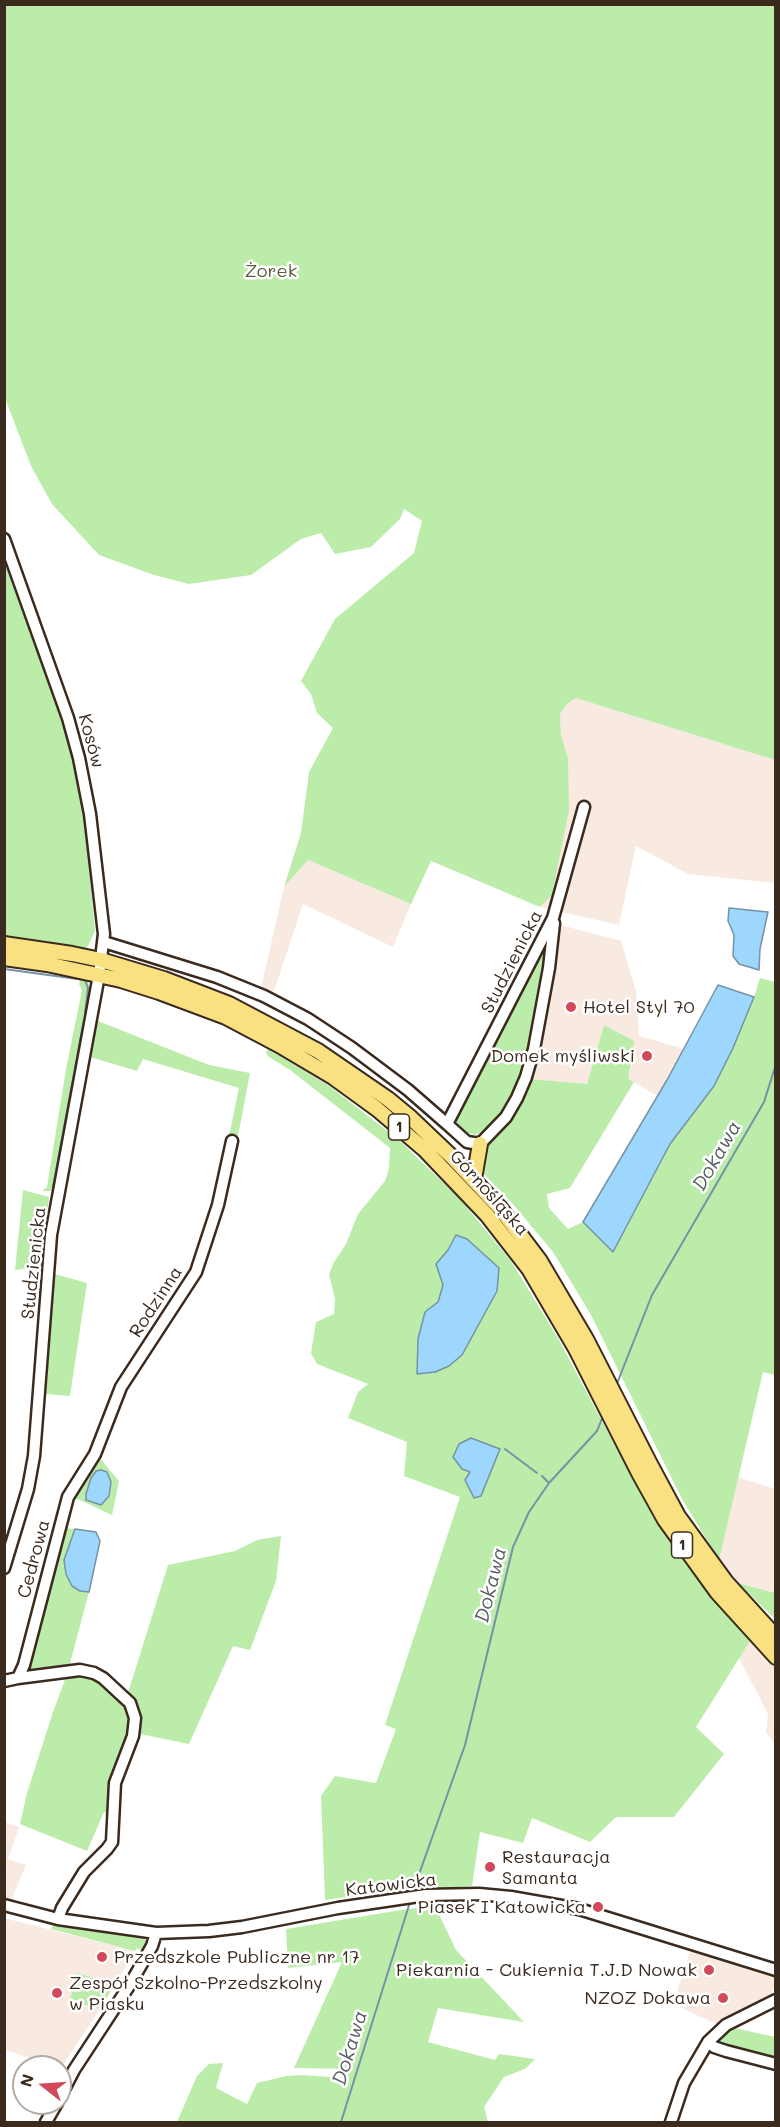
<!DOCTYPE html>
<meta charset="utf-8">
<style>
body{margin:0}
#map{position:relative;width:780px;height:2127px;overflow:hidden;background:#fff;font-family:Mali,sans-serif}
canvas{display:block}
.frame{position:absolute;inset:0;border:6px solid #3b2a1e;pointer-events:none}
.north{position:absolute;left:12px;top:2055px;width:60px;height:60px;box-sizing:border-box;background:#fff;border:2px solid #b1aaa5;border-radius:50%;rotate:287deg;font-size:16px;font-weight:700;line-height:24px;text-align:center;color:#3b2a1e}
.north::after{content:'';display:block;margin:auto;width:21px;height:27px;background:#d1495b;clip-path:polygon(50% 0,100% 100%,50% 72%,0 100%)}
</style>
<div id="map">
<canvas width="780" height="2127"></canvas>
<div class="frame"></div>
<div class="north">N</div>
</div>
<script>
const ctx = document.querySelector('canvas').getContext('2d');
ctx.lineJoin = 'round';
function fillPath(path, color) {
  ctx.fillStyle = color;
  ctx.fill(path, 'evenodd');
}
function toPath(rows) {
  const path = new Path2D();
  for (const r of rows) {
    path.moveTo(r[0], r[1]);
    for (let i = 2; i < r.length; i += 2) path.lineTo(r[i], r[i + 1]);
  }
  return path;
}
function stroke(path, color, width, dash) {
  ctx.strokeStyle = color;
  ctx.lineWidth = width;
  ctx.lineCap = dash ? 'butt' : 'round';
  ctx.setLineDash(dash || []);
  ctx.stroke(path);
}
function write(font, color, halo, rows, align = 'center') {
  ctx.font = font + ' Mali,sans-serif';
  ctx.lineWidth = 5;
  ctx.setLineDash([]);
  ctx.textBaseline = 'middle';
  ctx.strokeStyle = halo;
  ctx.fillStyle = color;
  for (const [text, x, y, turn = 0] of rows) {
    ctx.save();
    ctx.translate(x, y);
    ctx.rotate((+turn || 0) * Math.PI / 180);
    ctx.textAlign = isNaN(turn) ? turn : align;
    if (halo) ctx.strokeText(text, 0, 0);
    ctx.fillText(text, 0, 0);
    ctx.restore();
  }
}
fillPath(toPath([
 [576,698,775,760,775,883,688,874,636,846,619,925,540,907,552,894,568,758,561,735,560,714,567,704],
 [308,860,411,904,393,947,303,904,274,991,261,988,284,887],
 [557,924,621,941,636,991,639,1036,684,1049,658,1096,628,1079,604,1025,587,1084,530,1079],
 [738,1477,775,1489,775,1593,738,1583,719,1560],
 [750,1641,775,1663,775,1745,766,1732,768,1714,739,1658],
 [5,1822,19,1827,8,1859,26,1865,11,1901,5,1900,4,1876,7,1870,5,1868],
 [4,1918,135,1951,106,2000,61,2068,5,2050],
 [691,1949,775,1976,775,1984,771,1995,716,2024,673,2004]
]), '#f8e9e1');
fillPath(toPath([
 [5,4,775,5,775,760,576,698,567,704,560,714,561,735,568,758,569,810,552,895,540,907,431,861,411,904,308,860,284,887,301,833,309,772,333,728,317,713,311,694,301,681,335,619,414,553,422,521,404,509,400,519,371,547,335,554,321,533,301,539,251,575,189,584,154,575,99,555,52,504,31,466,5,398],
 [4,560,79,758,95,931,87,948,5,935],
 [549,934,546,961,534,1029,522,1075,507,1107,490,1129,475,1135,462,1132,458,1128,456,1117],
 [81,976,87,979,90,989,65,1138,54,1191,42,1191,47,1187,66,1069,82,990,79,984],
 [760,978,775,982,775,978,775,1375,763,1372,719,1560,682,1499,591,1315,553,1252,511,1202,482,1172,484,1149,513,1115,530,1079,587,1084,604,1025,634,1041,628,1079,634,1082,570,1188,547,1194,549,1208,568,1229,583,1222,613,1252,670,1144,714,1086,733,1048,754,997],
 [98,1021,209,1065,250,1073,238,1136,229,1136,239,1088,143,1059,137,1071,90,1057],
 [268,1049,328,1085,399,1140,460,1199,511,1261,558,1338,613,1442,681,1554,750,1641,696,1727,724,1754,674,1817,616,1817,590,1842,532,1818,523,1843,480,1832,472,1886,386,1892,325,1900,321,1796,335,1776,376,1783,396,1729,385,1725,460,1497,404,1476,407,1442,348,1418,358,1392,368,1384,317,1364,311,1353,316,1322,334,1314,335,1299,329,1274,334,1262,346,1244,358,1214,385,1181,389,1168,390,1148,290,1070,269,1057,266,1053],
 [456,1235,497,1291,462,1355,417,1374,418,1339,425,1312,438,1302,443,1285,436,1264,448,1250],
 [23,1190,49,1197,42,1266,15,1270],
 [55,1274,87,1283,70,1396,46,1394],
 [98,1456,119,1481,112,1515,73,1497],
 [63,1528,75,1529,64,1560,80,1591,89,1592,69,1667,26,1673],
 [281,1536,276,1581,250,1650,233,1646,189,1744,140,1734,137,1706,128,1693,168,1565,235,1551,257,1540],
 [738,1583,775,1593,775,1619],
 [81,1673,101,1680,125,1703,131,1716,128,1737,109,1783,111,1814,104,1812,87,1851,20,1824,27,1793,53,1712,67,1674],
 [435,1906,456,1950,524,2022,438,2008,428,2042,495,2060,499,2054,535,2059,525,2069,504,2077,484,2107,488,2122,177,2122,197,2076,209,2064,223,2063,216,2088,247,2104,257,2083,286,2076,302,2075,346,2078,351,2069,294,2068,342,1962,288,1968,286,1929,401,1910],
 [53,1924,144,1939,148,1942,147,1945,144,1952,137,1948,135,1951,51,1929],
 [77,1973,114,1984,106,1999,103,1998,99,2009,70,2000],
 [730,2027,775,2037,775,2062,720,2046,719,2040,722,2034]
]), '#bcecaa');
const water = toPath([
 [729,908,768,912,760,949,759,970,739,964,733,956,734,935,728,921,729,908],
 [718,985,754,997,733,1048,714,1086,670,1144,613,1252,583,1222,667,1080,718,985],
 [456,1235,467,1239,499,1268,497,1291,462,1355,449,1366,435,1372,417,1374,418,1339,425,1312,438,1302,443,1285,436,1264,448,1250,456,1235],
 [471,1438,500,1449,481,1496,474,1498,465,1480,470,1472,462,1469,453,1457,459,1444,471,1438],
 [101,1470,107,1472,111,1482,109,1496,101,1505,86,1500,86,1494,91,1478,96,1471,101,1470],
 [75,1529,96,1532,100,1541,89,1592,80,1591,72,1586,66,1574,64,1560,75,1529]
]);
fillPath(water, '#9dd7fd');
stroke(water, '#7692a4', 1.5);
stroke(toPath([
 [4,969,85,980,88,988,85,1013],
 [53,1187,84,1020],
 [42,1266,51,1199],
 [616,1386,652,1295,764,1102,776,1064],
 [505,1449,537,1473],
 [542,1476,548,1482],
 [412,1894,465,1745,513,1547,529,1512,549,1483,597,1431,603,1416],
 [341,2122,410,1902]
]), '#7692a4', 2);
const minor = toPath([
 [4,539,68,718,79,758,90,814,104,934,99,975,51,1235,34,1456,28,1489,4,1568],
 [104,942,217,977,264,996,308,1019,352,1048,408,1090,447,1124,553,918,584,807],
 [447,1124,467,1142,480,1144,506,1117,517,1098,526,1077,534,1049,549,968,554,923],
 [18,1678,80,1670,94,1673,103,1678,130,1703,135,1718,133,1736,115,1783,112,1842,107,1849,84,1872,62,1908,58,1919],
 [4,1681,18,1678,24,1665,68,1497,95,1454,121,1387,196,1272,218,1205,232,1141],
 [4,1905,58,1919,156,1933,209,1931,242,1927,338,1908,426,1895,479,1894,511,1897,579,1909,776,1970],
 [708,2042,714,2047,726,2051,776,2064],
 [60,2097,74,2070,129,1986,152,1946,156,1933],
 [46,2122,57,2103],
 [671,2122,684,2083,708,2042,726,2025,776,2000]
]);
const major = toPath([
 [4,944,72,954,101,960,164,979,229,1004,318,1051,388,1099,411,1118,452,1157,500,1208,540,1261,586,1339,650,1464,678,1516,726,1582,776,1637],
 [4,958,47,964,121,980,159,992,226,1017,279,1045,333,1077,377,1109,425,1150,487,1215,529,1269,576,1349,639,1473,665,1520,717,1592,776,1657],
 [474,1179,480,1144]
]);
stroke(minor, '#3b2a1e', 15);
stroke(major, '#3b2a1e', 18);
stroke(minor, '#fff', 10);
stroke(major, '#f9e181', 14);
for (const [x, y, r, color] of [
 [571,1007,6,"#d1495b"],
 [647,1056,6,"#d1495b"],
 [490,1867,6,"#d1495b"],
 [598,1907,6,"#d1495b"],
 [102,1957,6,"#d1495b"],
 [709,1970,6,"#d1495b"],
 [57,1993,6,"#d1495b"],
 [723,1998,6,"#d1495b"]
]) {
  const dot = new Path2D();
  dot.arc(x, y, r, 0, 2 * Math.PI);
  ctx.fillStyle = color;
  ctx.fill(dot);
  stroke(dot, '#fff', 2);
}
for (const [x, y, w] of [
 [399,1127,21],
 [682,1545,21]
]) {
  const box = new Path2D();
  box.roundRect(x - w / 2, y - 13, w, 26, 4.5);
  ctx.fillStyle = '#fff';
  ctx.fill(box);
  stroke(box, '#3b2a1e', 1.5);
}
write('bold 16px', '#3b2a1e', null, [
 ["1",399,1127],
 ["1",682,1545]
]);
write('18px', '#5b5a41', '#fff', [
 ["Żorek",271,271]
]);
write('18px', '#3b2a1e', '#fff', [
 ["Kosów",91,741,75],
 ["Studzienicka",512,962,-63],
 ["Górnośląska",489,1193,48],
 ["Studzienicka",34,1263,-84],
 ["Rodzinna",156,1302,-57],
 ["Cedrowa",34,1559,-75],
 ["Katowicka",391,1885,-7]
]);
write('18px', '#3b2a1e', '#fff', [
 ["Hotel Styl 70",583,1007],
 ["Domek myśliwski",635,1056,"right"],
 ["Restauracja",502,1857],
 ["Samanta",502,1878],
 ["Piasek I Katowicka",586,1907,"right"],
 ["Przedszkole Publiczne nr 17",114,1957],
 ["Piekarnia - Cukiernia T.J.D Nowak",697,1970,"right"],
 ["Zespół Szkolno-Przedszkolny",69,1983],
 ["w Piasku",69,2004],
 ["NZOZ Dokawa",711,1998,"right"]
], 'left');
write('italic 20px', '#585e61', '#fff', [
 ["Dokawa",717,1156,-60],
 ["Dokawa",491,1585,-76],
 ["Dokawa",350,2048,-73]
]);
</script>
